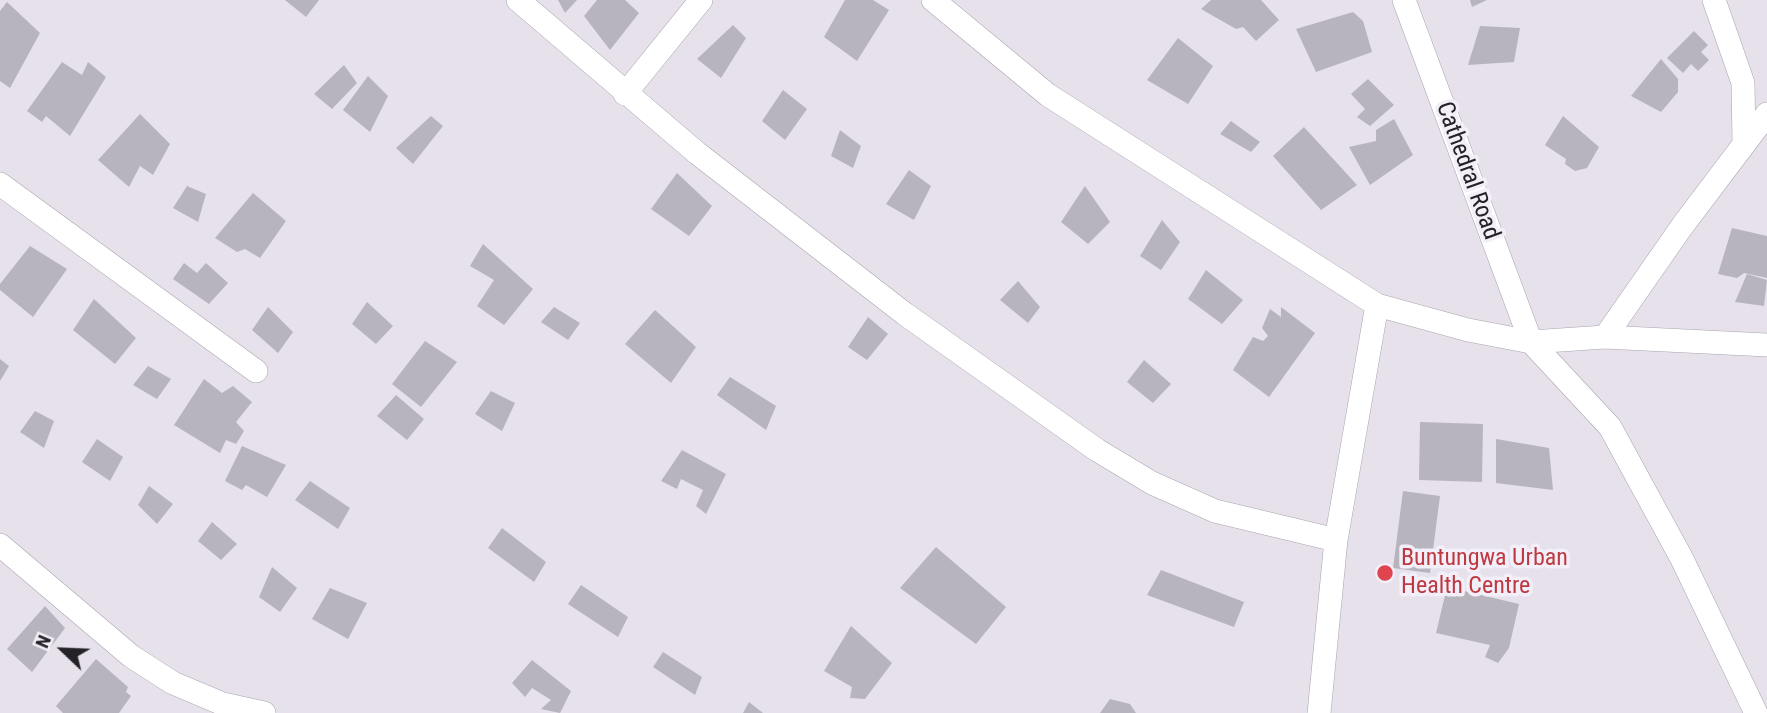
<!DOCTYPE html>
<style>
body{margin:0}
#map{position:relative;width:1767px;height:713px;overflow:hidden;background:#e6e1eb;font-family:"Roboto Condensed",sans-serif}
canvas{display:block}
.north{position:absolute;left:28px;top:615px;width:70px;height:70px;-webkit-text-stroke:5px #f3eff9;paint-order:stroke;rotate:293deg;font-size:19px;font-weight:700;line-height:28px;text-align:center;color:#242226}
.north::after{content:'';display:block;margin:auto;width:24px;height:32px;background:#242226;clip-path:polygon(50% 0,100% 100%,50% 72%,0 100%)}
</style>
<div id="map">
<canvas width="1767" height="713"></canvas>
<div class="north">N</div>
</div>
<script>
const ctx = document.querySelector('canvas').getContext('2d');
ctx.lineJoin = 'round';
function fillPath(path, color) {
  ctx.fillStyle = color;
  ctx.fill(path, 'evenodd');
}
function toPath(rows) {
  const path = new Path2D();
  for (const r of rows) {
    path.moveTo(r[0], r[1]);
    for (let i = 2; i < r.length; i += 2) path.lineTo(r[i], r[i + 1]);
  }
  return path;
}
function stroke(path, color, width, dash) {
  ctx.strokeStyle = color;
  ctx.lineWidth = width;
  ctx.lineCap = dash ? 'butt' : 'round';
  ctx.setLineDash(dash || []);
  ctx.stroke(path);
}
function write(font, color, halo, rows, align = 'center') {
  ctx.font = font + ' "Roboto Condensed",sans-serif';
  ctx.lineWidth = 7;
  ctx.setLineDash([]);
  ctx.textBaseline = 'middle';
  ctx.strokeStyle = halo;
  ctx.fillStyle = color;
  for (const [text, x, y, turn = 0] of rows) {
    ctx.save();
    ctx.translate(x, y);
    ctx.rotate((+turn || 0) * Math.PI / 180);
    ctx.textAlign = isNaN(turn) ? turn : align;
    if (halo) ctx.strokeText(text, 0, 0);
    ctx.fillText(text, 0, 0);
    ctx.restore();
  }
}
fillPath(toPath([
 [285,0,319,0,306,17],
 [558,0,577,0,565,13],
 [597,0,625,0,639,13,610,50,584,16],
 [845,0,873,0,889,10,857,61,824,37],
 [1211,0,1261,0,1279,20,1256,41,1243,27,1236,29,1201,9],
 [1470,0,1487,0,1472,7],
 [7,2,40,33,10,88,0,81,0,11],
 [1353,12,1363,21,1372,52,1316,72,1296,29],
 [733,25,746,38,721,78,697,59],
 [1480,26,1520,28,1514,62,1468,65],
 [1694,31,1708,45,1701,52,1709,60,1698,71,1691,64,1683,73,1667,58],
 [1178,38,1213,66,1188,104,1147,80],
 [1661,59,1678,79,1678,92,1661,112,1631,96],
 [62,62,82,75,88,62,106,77,70,136,46,116,42,122,27,111],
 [344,65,357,83,332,109,314,94],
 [368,76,388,96,370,132,343,110],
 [1368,79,1394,105,1370,126,1357,117,1365,109,1351,94],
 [783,90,807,109,785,140,762,121],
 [140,114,170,144,153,175,140,166,129,187,98,160],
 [431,116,443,126,413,164,396,148],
 [1563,116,1599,147,1587,168,1575,171,1565,164,1566,159,1545,145],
 [1394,119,1413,155,1370,185,1349,147,1376,141,1376,130],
 [1231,121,1260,142,1251,152,1220,134],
 [1304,127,1357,185,1321,210,1273,156],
 [840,130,861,146,853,168,831,156],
 [909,170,931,186,914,220,886,204],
 [677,173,712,206,689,236,651,209],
 [187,186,206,194,198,222,173,208],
 [1085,186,1110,222,1088,244,1061,222],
 [253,193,286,221,260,258,245,249,237,252,215,238],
 [1162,220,1180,242,1161,270,1140,256],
 [1732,228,1767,236,1767,278,1744,273,1737,278,1718,274],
 [483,244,533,289,504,325,477,306,494,280,470,266],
 [30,246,67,269,33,317,0,290,0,284],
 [184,263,197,273,206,263,228,283,209,304,173,279],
 [1206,270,1243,300,1222,324,1188,299],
 [1747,274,1767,280,1764,306,1735,302],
 [1018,281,1040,307,1028,323,1000,300],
 [94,299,136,338,115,364,73,330],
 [367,302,393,326,376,344,352,324],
 [268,307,293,332,278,353,252,330],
 [554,307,580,323,568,340,541,322],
 [1281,307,1315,333,1269,397,1233,370,1253,337,1263,341,1268,336,1262,328,1270,309,1281,317],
 [655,310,696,347,671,383,625,344],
 [868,317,888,334,867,360,848,347],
 [425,341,457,362,421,407,392,384],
 [0,359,9,366,0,381],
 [1144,360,1171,384,1153,403,1127,382],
 [148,366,171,379,157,399,133,385],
 [730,377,776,406,766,430,717,395],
 [204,379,222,393,233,386,252,402,236,422,244,431,236,444,226,440,220,453,174,425],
 [491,391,515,403,502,431,475,414],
 [396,395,424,419,407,440,377,416],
 [35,411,54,421,44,448,20,432],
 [1420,422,1483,424,1482,482,1419,480],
 [97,439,123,457,110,481,82,462],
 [1496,439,1549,448,1553,490,1496,483],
 [242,446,286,465,267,497,246,485,242,490,225,481],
 [682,450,726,474,706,514,696,506,703,490,681,479,677,489,661,481],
 [310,481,350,508,338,529,295,500],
 [149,486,173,504,157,524,138,505],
 [1403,491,1440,496,1430,573,1393,568],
 [212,522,237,544,221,560,198,541],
 [502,528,546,562,534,582,488,548],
 [936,547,1006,607,976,644,900,588],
 [272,567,297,588,280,612,259,597],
 [1161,570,1244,602,1234,627,1147,595],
 [581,585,628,617,618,637,568,604],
 [1447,587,1519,604,1509,648,1498,663,1485,657,1490,645,1436,633],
 [330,588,367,603,348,639,312,619],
 [45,606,65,628,32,672,7,649],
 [851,626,892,663,865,699,850,698,852,687,824,671],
 [663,652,702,677,695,695,653,667],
 [96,659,128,687,126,692,131,696,119,713,63,713,56,706],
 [532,660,571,691,560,713,541,709,551,700,532,688,525,697,512,683],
 [1110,699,1130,704,1136,713,1100,713],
 [749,702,763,713,743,713]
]), '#b8b4be');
const street = toPath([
 [518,0,697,153,905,314,1097,450,1152,483,1215,511,1336,540],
 [933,0,1048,95,1377,305,1468,330,1531,342,1605,337,1767,345],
 [1404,0,1531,342,1610,427,1682,559,1756,713],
 [1714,0,1743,83,1744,143],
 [625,94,701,0],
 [0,184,256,371],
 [1605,337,1683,225,1767,114],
 [0,545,131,656,173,683,223,704,264,713],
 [1319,713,1336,540,1377,305]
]);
stroke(street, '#a8a4ae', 24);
stroke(street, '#fff', 23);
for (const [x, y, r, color] of [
 [1385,573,9,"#e0444e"]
]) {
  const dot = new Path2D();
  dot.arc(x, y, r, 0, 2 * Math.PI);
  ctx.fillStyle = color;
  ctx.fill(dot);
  stroke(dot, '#f3eff9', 2.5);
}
write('24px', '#242226', '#f3eff9', [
 ["Cathedral Road",1467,171,70]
]);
write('24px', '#be3a42', '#f3eff9', [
 ["Buntungwa Urban",1401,559],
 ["Health Centre",1401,587]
], 'left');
</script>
